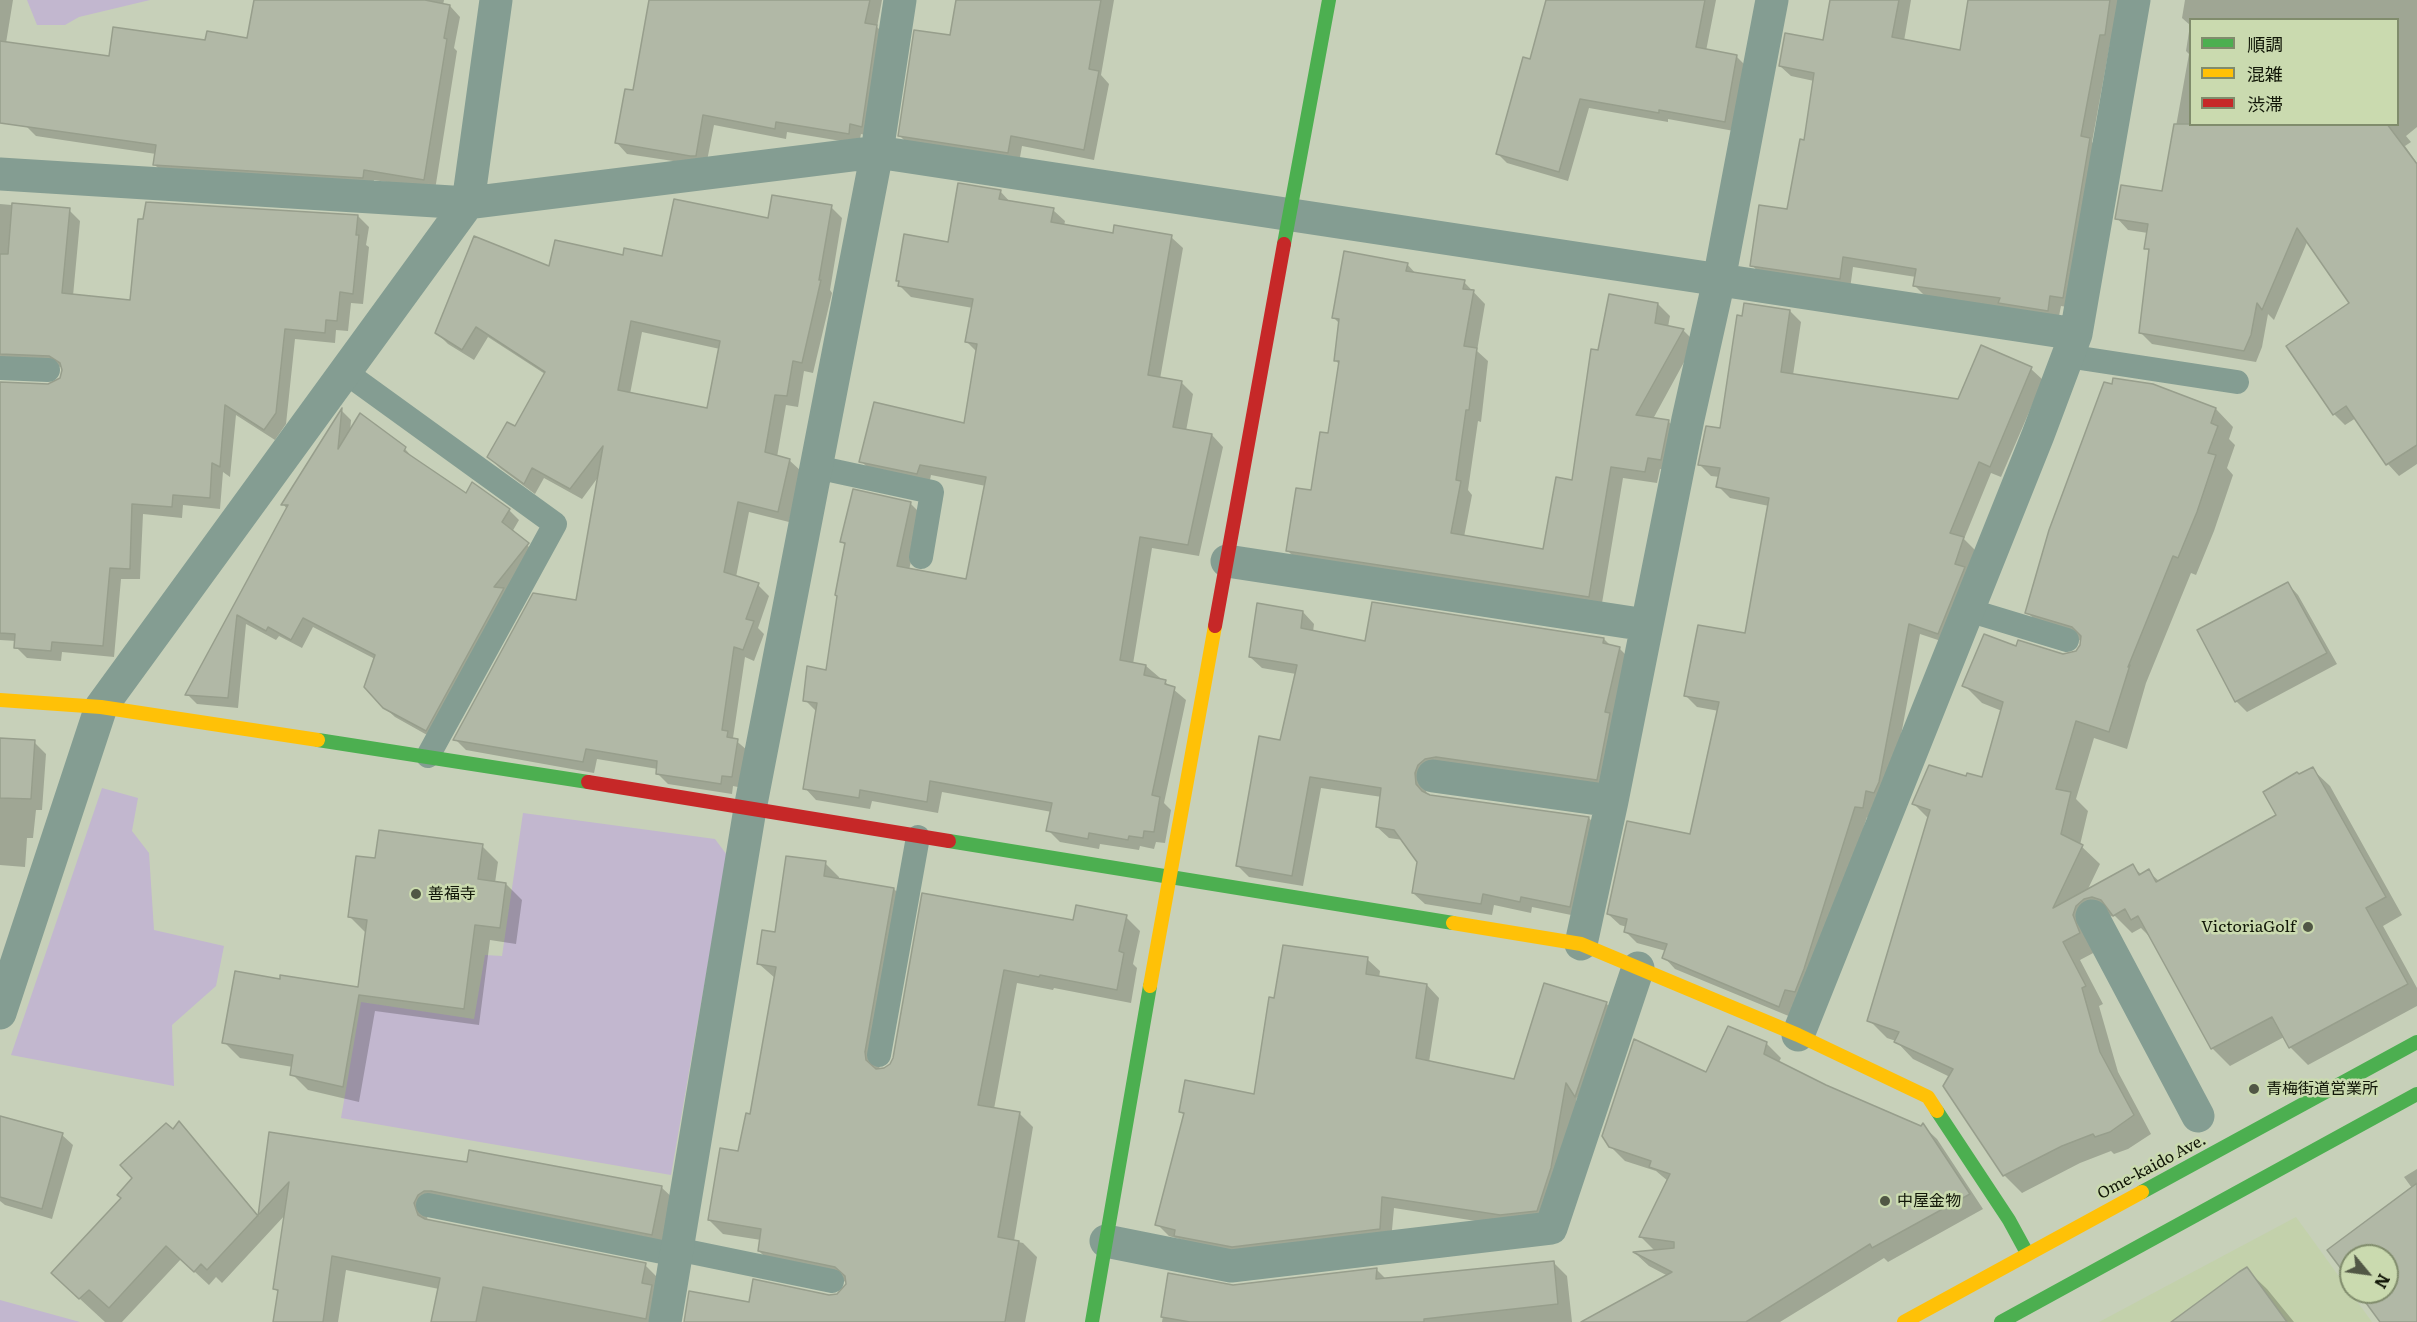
<!DOCTYPE html>
<meta charset="utf-8">
<style>
body{margin:0}
#map{position:relative;width:2417px;height:1322px;overflow:hidden;background:#c7d0b9;font-family:Literata,"Noto Sans JP",serif}
canvas{display:block}
.legend{position:absolute;left:2189px;top:18px;width:210px;height:108px;box-sizing:border-box;background:#cadaaf;border:2px solid #808c6c;margin:0;padding:8px 10px;list-style:none;font-size:18px;color:#111607}
.legend li{display:flex;align-items:center;gap:12px;height:30px}
.legend b{width:30px;border:2px solid #808c6c}
.north{position:absolute;left:2339px;top:1244px;width:60px;height:60px;box-sizing:border-box;background:#cadaaf;border:2px solid #808c6c;border-radius:50%;rotate:119deg;font-size:16px;font-weight:700;line-height:24px;text-align:center;color:#111607}
.north::after{content:'';display:block;margin:auto;width:21px;height:27px;background:#515745;clip-path:polygon(50% 0,100% 100%,50% 72%,0 100%)}
</style>
<div id="map">
<canvas width="2417" height="1322"></canvas>
<ul class="legend">
<li><b style="height:8px;background:#4caf50"></b>順調</li>
<li><b style="height:8px;background:#ffc107"></b>混雑</li>
<li><b style="height:8px;background:#c62828"></b>渋滞</li>
</ul>
<div class="north">N</div>
</div>
<script>
const ctx = document.querySelector('canvas').getContext('2d');
ctx.lineJoin = 'round';
function fillPath(path, color) {
  ctx.fillStyle = color;
  ctx.fill(path, 'evenodd');
}
function toPath(rows) {
  const path = new Path2D();
  for (const r of rows) {
    path.moveTo(r[0], r[1]);
    for (let i = 2; i < r.length; i += 2) path.lineTo(r[i], r[i + 1]);
  }
  return path;
}
function stroke(path, color, width, dash) {
  ctx.strokeStyle = color;
  ctx.lineWidth = width;
  ctx.lineCap = dash ? 'butt' : 'round';
  ctx.setLineDash(dash || []);
  ctx.stroke(path);
}
function write(font, color, halo, rows, align = 'center') {
  ctx.font = font + ' Literata,"Noto Sans JP",serif';
  ctx.lineWidth = 5;
  ctx.setLineDash([]);
  ctx.textBaseline = 'middle';
  ctx.strokeStyle = halo;
  ctx.fillStyle = color;
  for (const [text, x, y, turn = 0] of rows) {
    ctx.save();
    ctx.translate(x, y);
    ctx.rotate((+turn || 0) * Math.PI / 180);
    ctx.textAlign = isNaN(turn) ? turn : align;
    if (halo) ctx.strokeText(text, 0, 0);
    ctx.fillText(text, 0, 0);
    ctx.restore();
  }
}
fillPath(toPath([
 [2296,1217,2372,1322,2099,1322]
]), '#c3d1ab');
fillPath(toPath([
 [27,0,150,0,79,17,65,25,37,25],
 [102,788,138,798,132,831,149,853,154,930,224,946,216,986,172,1025,174,1086,11,1055],
 [523,813,715,839,727,855,671,1175,341,1118,361,1002,474,1019,485,955,502,956],
 [0,1300,80,1322,0,1322]
]), '#c2b7cf');
fillPath(toPath([
 [0,0,13,0,6,43,110,58,207,41,249,39,255,0,444,0,443,5,450,6,460,17,454,48,457,51,435,190,374,180,373,188,165,175,154,164,156,154,36,136,25,125,0,83],
 [711,0,882,0,877,27,887,37,872,137,861,134,859,144,787,132,786,139,714,125,706,166,627,154,617,143,635,92],
 [958,0,1114,0,1101,75,1109,84,1094,160,1022,146,1019,163,911,147,900,136,952,37],
 [1548,0,1716,0,1706,51,1736,56,1746,66,1734,131,1668,119,1668,122,1589,108,1568,181,1507,163,1498,154,1531,60],
 [1831,0,1911,0,1904,41,1962,52,1970,0,2122,0,2110,44,2092,142,2099,150,2073,308,2061,306,2058,321,1925,296,1915,286,1916,277,1853,267,1850,289,1762,276,1752,265,1788,210,1805,141,1814,81,1791,76,1780,66,1824,42],
 [2185,0,2417,0,2417,127,2406,136,2411,142,2405,146,2417,163,2417,464,2399,476,2388,464,2356,418,2345,425,2334,414,2352,303,2308,240,2274,320,2268,314,2262,347,2256,362,2152,344,2140,332,2150,252,2146,248,2148,233,2128,230,2117,218,2164,193,2189,54,2186,51,2190,25,2182,18],
 [2190,20,2398,20,2398,124,2190,124],
 [1000,191,1011,203,1053,210,1065,221,1064,226,1114,235,1171,237,1183,248,1160,379,1181,382,1193,394,1186,431,1212,435,1223,447,1199,556,1152,548,1133,664,1146,666,1186,700,1164,803,1171,810,1165,843,1156,842,1154,849,1140,846,1139,850,1100,844,1099,849,1060,842,1048,830,1052,812,942,792,938,813,872,801,870,809,816,800,805,788,817,712,805,700,827,671,846,546,842,542,910,503,922,515,909,570,967,580,986,486,931,475,929,485,873,473,861,461,965,425,977,352,966,341,973,308,911,297,900,286,898,280,949,244],
 [0,204,69,210,80,221,73,296,132,301,358,216,369,227,366,245,369,247,363,304,351,303,348,331,336,330,335,343,295,339,286,424,275,440,236,415,230,477,223,472,220,509,183,505,182,518,143,514,140,579,121,579,114,657,62,652,61,661,27,658,16,647,16,641,0,640,0,384,48,386,61,379,63,367,12,364,0,370],
 [831,207,842,218,830,290,832,293,813,373,804,371,798,407,786,405,777,457,789,460,801,471,789,522,749,512,736,577,758,585,769,596,758,628,764,634,754,661,745,657,733,738,748,751,743,788,733,786,732,794,668,784,657,773,658,769,597,759,594,773,466,750,455,739,577,602,599,476,582,499,544,478,535,494,500,468,488,457,515,428,545,374,488,337,474,360,448,344,437,333,551,268,624,257,663,258,769,220],
 [642,332,720,349,708,409,630,394],
 [1407,264,1417,275,1464,282,1485,304,1477,351,1488,361,1481,422,1478,421,1468,490,1472,495,1464,537,1545,550,1573,481,1600,352,1658,304,1670,316,1668,327,1683,330,1695,342,1653,419,1668,421,1680,433,1673,471,1660,469,1657,483,1623,478,1601,609,1300,563,1288,551,1312,492,1330,435,1340,365,1335,360,1340,324,1333,317],
 [1790,311,1801,322,1793,375,1959,401,2031,369,2043,380,2001,477,1991,473,1964,539,1975,550,1950,644,1920,634,1890,794,1874,818,1867,817,1815,981,1791,1017,1675,969,1664,957,1666,951,1637,943,1625,931,1627,927,1620,925,1608,914,1691,836,1719,711,1697,707,1686,696,1746,634,1769,506,1730,498,1718,486,1720,477,1711,476,1700,465],
 [2114,385,2153,385,2216,409,2233,427,2229,439,2235,445,2227,468,2233,475,2214,531,2196,575,2191,573,2146,683,2127,749,2094,738,2076,799,2088,811,2080,845,2100,864,2087,891,2132,866,2142,875,2148,871,2160,882,2278,816,2299,776,2312,769,2330,786,2402,915,2383,926,2417,988,2417,1006,2308,1065,2290,1047,2284,1037,2230,1066,2212,1048,2150,937,2141,928,2132,933,2115,916,2102,917,2097,951,2080,960,2103,1004,2099,1006,2118,1072,2151,1134,2128,1149,2114,1154,2111,1151,2080,1163,2022,1193,2004,1175,1950,1077,1913,1059,1896,1041,1887,1038,1869,1020,1929,819,1914,804,1967,778,1983,779,2002,711,1982,703,1964,685,2017,648,2063,655,2077,652,2082,641,2045,630,2027,612],
 [342,411,351,420,350,433,360,416,405,449,415,460,466,495,509,510,519,520,512,532,537,554,436,740,395,717,384,707,375,659,313,627,302,648,279,636,276,640,246,624,238,708,197,704,187,694,287,509,283,504],
 [2288,584,2298,595,2337,664,2247,712,2236,701],
 [1303,612,1314,624,1313,632,1366,643,1604,639,1611,646,1619,648,1631,660,1608,791,1425,785,1427,795,1589,818,1600,830,1581,917,1532,907,1531,913,1494,905,1492,915,1425,904,1413,893,1418,862,1403,840,1389,838,1377,827,1382,797,1321,788,1303,886,1249,877,1237,865,1282,742,1296,674,1262,668,1250,657],
 [0,739,34,742,46,754,42,810,36,810,33,838,27,838,25,867,0,865],
 [482,846,498,862,495,883,506,884,522,900,516,944,490,940,479,1025,375,1011,359,1102,308,1090,292,1074,293,1067,240,1058,224,1042,281,980,359,989,366,933,350,917,376,860],
 [825,863,839,877,839,880,894,889,908,903,879,1070,885,1070,891,1065,894,1058,924,895,1074,922,1126,917,1140,931,1133,964,1137,968,1131,1003,1054,988,1053,990,1017,983,994,1109,1019,1113,1033,1127,1014,1241,1023,1243,1037,1257,1025,1322,686,1322,750,1303,838,1296,844,1291,847,1282,773,1265,759,1251,761,1240,723,1234,709,1220,740,1153,752,1116,775,978,759,964,776,934],
 [1367,959,1380,971,1379,978,1427,985,1439,998,1429,1062,1515,1080,1606,1003,1618,1016,1588,1107,1577,1097,1563,1181,1549,1223,1514,1227,1394,1208,1391,1241,1245,1259,1169,1236,1157,1224,1185,1116,1180,1111,1256,1096,1276,1000],
 [1767,1044,1781,1058,1779,1062,1825,1086,1922,1128,1923,1126,1937,1139,1983,1209,1888,1262,1884,1258,1780,1322,1584,1322,1668,1276,1649,1266,1636,1254,1656,1252,1640,1236,1668,1181,1656,1171,1625,1161,1610,1146,1707,1074],
 [179,1123,259,1216,270,1134,468,1163,661,1187,676,1201,666,1249,432,1209,427,1218,429,1221,645,1265,659,1279,662,1322,433,1322,439,1289,346,1270,338,1322,274,1322,279,1293,275,1289,286,1214,222,1283,216,1277,209,1285,181,1259,122,1322,105,1322,67,1287,122,1198],
 [62,1135,73,1145,52,1219,5,1205,0,1201,0,1169],
 [2417,1169,2417,1322,2382,1322,2360,1292,2387,1292,2387,1256,2351,1256,2351,1280,2329,1250,2412,1188,2404,1177],
 [1553,1262,1567,1276,1572,1322,1162,1322,1170,1274,1233,1286,1376,1269,1387,1280],
 [2246,1269,2267,1289,2294,1322,2173,1322]
]), '#0003');
const building = toPath([
 [254,0,425,0,450,5,444,38,447,39,424,180,364,170,363,178,153,165,156,145,0,123,0,41,109,56,113,27,205,40,207,31,247,38,254,0],
 [649,0,870,0,865,23,877,25,862,127,850,124,849,134,776,122,775,129,703,115,696,156,690,156,615,143,625,89,633,90,649,0],
 [956,0,1101,0,1089,69,1099,71,1084,150,1011,136,1008,153,898,136,914,30,950,35,956,0],
 [1546,0,1705,0,1696,47,1737,55,1725,122,1659,110,1659,113,1580,99,1559,172,1496,154,1523,57,1530,59,1546,0],
 [1830,0,1899,0,1892,37,1960,50,1968,0,2110,0,2105,35,2100,35,2081,136,2090,138,2063,298,2050,296,2048,311,1998,303,2000,298,1913,286,1916,269,1843,257,1840,279,1750,266,1759,205,1787,209,1800,139,1804,140,1814,73,1779,66,1785,33,1823,40,1830,0],
 [2174,124,2387,124,2417,164,2417,445,2386,465,2346,406,2333,415,2286,346,2349,303,2297,228,2262,310,2257,303,2251,335,2244,351,2139,333,2149,249,2144,249,2148,224,2115,219,2121,185,2162,191,2174,124],
 [958,183,1001,190,999,199,1054,208,1051,222,1113,233,1114,225,1172,235,1148,375,1182,381,1173,427,1212,434,1188,545,1140,537,1120,660,1146,665,1144,675,1166,680,1165,684,1175,687,1152,795,1160,797,1154,832,1144,831,1143,838,1129,836,1128,840,1089,833,1088,839,1046,831,1052,803,930,781,927,802,860,790,859,798,803,789,817,703,803,701,807,666,826,670,837,596,835,595,845,543,840,542,853,489,911,502,897,566,966,579,986,477,920,465,917,474,859,462,874,402,964,423,977,344,965,342,973,299,898,286,899,281,896,281,904,234,948,242,958,183],
 [772,195,832,205,819,280,821,280,802,363,793,361,787,396,775,395,765,452,790,459,778,512,738,502,724,572,759,583,746,619,754,621,743,650,734,647,722,730,728,731,727,737,738,739,732,777,722,776,721,784,656,774,657,761,586,749,583,762,453,740,533,593,576,600,603,446,570,489,532,468,524,484,487,457,507,422,515,426,545,372,476,327,462,350,435,333,474,236,549,266,555,240,623,255,624,248,662,256,674,199,768,218,772,195],
 [631,321,720,341,707,408,618,390,631,321],
 [146,202,358,215,356,235,359,235,353,294,340,292,337,321,326,320,325,333,285,329,276,413,264,430,225,405,220,467,212,463,210,498,173,495,172,507,132,504,130,569,110,568,103,646,52,642,51,651,14,648,15,634,0,633,0,382,48,384,60,378,62,370,60,363,49,356,0,354,0,254,8,254,12,203,70,208,62,293,130,300,138,219,143,219,146,202],
 [1344,251,1408,263,1406,271,1465,280,1463,289,1474,290,1464,346,1477,348,1469,410,1466,410,1456,480,1461,481,1451,533,1543,549,1556,477,1572,480,1591,349,1598,350,1609,294,1658,303,1655,323,1684,329,1636,415,1669,420,1661,460,1648,458,1645,472,1611,467,1589,597,1286,551,1296,488,1311,490,1320,432,1328,433,1339,361,1334,361,1339,319,1332,318,1344,251],
 [1744,303,1790,310,1781,372,1958,399,1981,345,2032,367,1990,467,1979,462,1950,533,1964,537,1955,564,1965,567,1938,634,1909,624,1879,782,1874,793,1866,791,1863,808,1855,807,1804,969,1795,992,1785,990,1779,1007,1662,958,1667,944,1624,932,1627,919,1607,914,1627,821,1690,834,1719,702,1684,696,1698,625,1745,633,1769,498,1716,487,1720,468,1698,465,1706,426,1720,428,1737,315,1742,316,1744,303],
 [2113,378,2153,384,2216,408,2211,423,2218,426,2208,453,2216,455,2197,512,2178,558,2173,556,2128,667,2130,665,2109,732,2076,721,2056,789,2071,792,2061,834,2083,845,2053,908,2133,864,2139,875,2149,869,2156,882,2276,815,2263,792,2297,772,2299,774,2313,767,2386,897,2366,908,2408,984,2289,1048,2272,1017,2211,1049,2138,916,2131,920,2125,909,2113,916,2101,900,2092,897,2084,899,2076,906,2073,915,2080,933,2063,942,2086,986,2082,988,2100,1052,2134,1115,2110,1132,2095,1137,2093,1134,2062,1146,2003,1176,1943,1086,1953,1069,1894,1042,1899,1032,1867,1021,1930,810,1912,804,1929,765,1966,776,1967,773,1982,777,2003,702,1962,686,1984,634,2016,646,2018,640,2063,654,2076,651,2080,645,2081,636,2072,627,2025,613,2049,530,2104,382,2112,384,2113,378],
 [342,408,338,449,360,413,406,447,404,451,466,493,472,482,510,509,502,522,529,543,494,587,504,588,426,731,383,708,364,687,375,655,303,618,291,640,268,627,266,631,237,615,228,698,185,695,288,505,281,505,342,408],
 [2288,582,2327,653,2235,702,2197,630,2288,582],
 [1372,602,1604,638,1603,643,1620,647,1605,712,1610,713,1597,780,1436,757,1425,759,1418,765,1415,773,1416,784,1422,791,1430,795,1589,817,1570,907,1521,897,1520,902,1483,894,1481,904,1412,893,1417,862,1394,830,1376,827,1381,788,1310,777,1292,876,1236,866,1259,736,1280,740,1297,665,1249,657,1257,603,1303,611,1301,628,1365,641,1372,602],
 [0,738,35,740,31,799,0,798,0,738],
 [379,830,483,844,478,879,506,883,500,928,475,925,464,1009,359,995,343,1087,290,1075,293,1055,222,1043,235,971,280,979,280,975,358,987,367,920,348,917,356,856,375,858,379,830],
 [786,856,826,861,824,876,894,888,865,1052,866,1060,876,1069,884,1068,890,1064,893,1058,922,893,1073,920,1076,905,1127,915,1119,951,1124,953,1117,990,1040,975,1039,977,1004,970,978,1105,1020,1112,998,1237,1019,1241,1005,1322,684,1322,689,1291,749,1302,753,1279,829,1295,837,1294,846,1284,845,1276,835,1267,758,1251,761,1229,708,1220,720,1148,738,1151,746,1113,750,1114,776,967,757,964,762,930,775,932,786,856],
 [1283,945,1368,957,1366,974,1427,984,1416,1058,1514,1079,1544,983,1607,1002,1575,1097,1566,1083,1551,1168,1537,1211,1500,1215,1382,1197,1380,1229,1232,1247,1174,1236,1175,1230,1155,1225,1184,1113,1179,1112,1185,1080,1254,1094,1269,997,1274,998,1283,945],
 [1728,1026,1767,1042,1764,1054,1826,1085,1921,1126,1923,1123,1970,1194,1872,1248,1870,1244,1746,1322,1581,1322,1672,1272,1633,1252,1674,1248,1674,1242,1639,1237,1670,1174,1649,1167,1651,1161,1609,1147,1602,1136,1634,1039,1706,1072,1728,1026],
 [0,1116,63,1133,42,1209,0,1197,0,1116],
 [179,1121,258,1216,269,1132,467,1162,469,1150,662,1186,652,1235,431,1191,424,1191,418,1195,414,1203,418,1215,425,1219,646,1263,642,1283,652,1285,646,1319,483,1287,476,1322,431,1322,440,1278,332,1256,323,1322,273,1322,278,1290,273,1289,289,1182,207,1270,201,1264,194,1272,166,1246,109,1308,89,1290,79,1299,51,1273,121,1198,117,1195,132,1178,120,1165,166,1123,173,1129,179,1121],
 [2417,1183,2417,1322,2380,1322,2358,1292,2387,1292,2387,1256,2351,1256,2351,1282,2327,1250,2417,1183],
 [1554,1261,1558,1304,1424,1319,1424,1322,1190,1322,1161,1317,1168,1273,1233,1285,1377,1268,1376,1279,1554,1261],
 [2247,1267,2287,1322,2171,1322,2239,1272,2247,1267]
]);
fillPath(building, '#b1b8a6');
stroke(building, '#979e8c', 1.5);
stroke(toPath([
 [2067,356,2237,382],
 [0,368,48,370],
 [345,372,555,524,428,756],
 [816,467,932,492,921,557],
 [1968,610,2067,640],
 [879,1055,918,837],
 [428,1205,677,1255,686,1251,832,1281]
]), '#849d92', 24);
stroke(toPath([
 [0,174,468,203,877,152,2076,334],
 [1227,561,1646,625],
 [1433,776,1612,801],
 [2092,916,2198,1116],
 [1581,944,1612,801,1688,419,1719,280,1772,0],
 [0,1013,101,707,468,203,496,0],
 [1798,1035,2038,435,2076,334,2134,0],
 [1106,1241,1231,1266,1551,1228,1638,968],
 [665,1322,750,809,877,152,900,0]
]), '#849d92', 33);
stroke(toPath([
 [1284,244,1329,0],
 [318,740,588,782],
 [949,841,1453,923],
 [1937,1111,2009,1220,2027,1253],
 [2142,1192,2417,1042],
 [1092,1322,1150,986],
 [2001,1322,2417,1094]
]), '#4caf50', 14);
stroke(toPath([
 [0,700,101,707,318,740],
 [1453,923,1581,944,1798,1035,1928,1097,1937,1111],
 [1150,986,1215,626],
 [1904,1322,2142,1192]
]), '#ffc107', 14);
stroke(toPath([
 [1215,626,1284,244],
 [588,782,949,841]
]), '#c62828', 14);
for (const [x, y, r, color] of [
 [416,894,6,"#515745"],
 [2308,927,6,"#515745"],
 [2254,1089,6,"#515745"],
 [1885,1201,6,"#515745"]
]) {
  const dot = new Path2D();
  dot.arc(x, y, r, 0, 2 * Math.PI);
  ctx.fillStyle = color;
  ctx.fill(dot);
  stroke(dot, '#cadaaf', 2);
}
write('16px', '#111607', '#cadaaf', [
 ["善福寺",428,894],
 ["VictoriaGolf",2296,927,"right"],
 ["青梅街道営業所",2266,1089],
 ["中屋金物",1897,1201]
], 'left');
write('16px', '#111607', '#cadaaf', [
 ["Ome-kaido Ave.",2152,1167,-28]
]);
</script>
